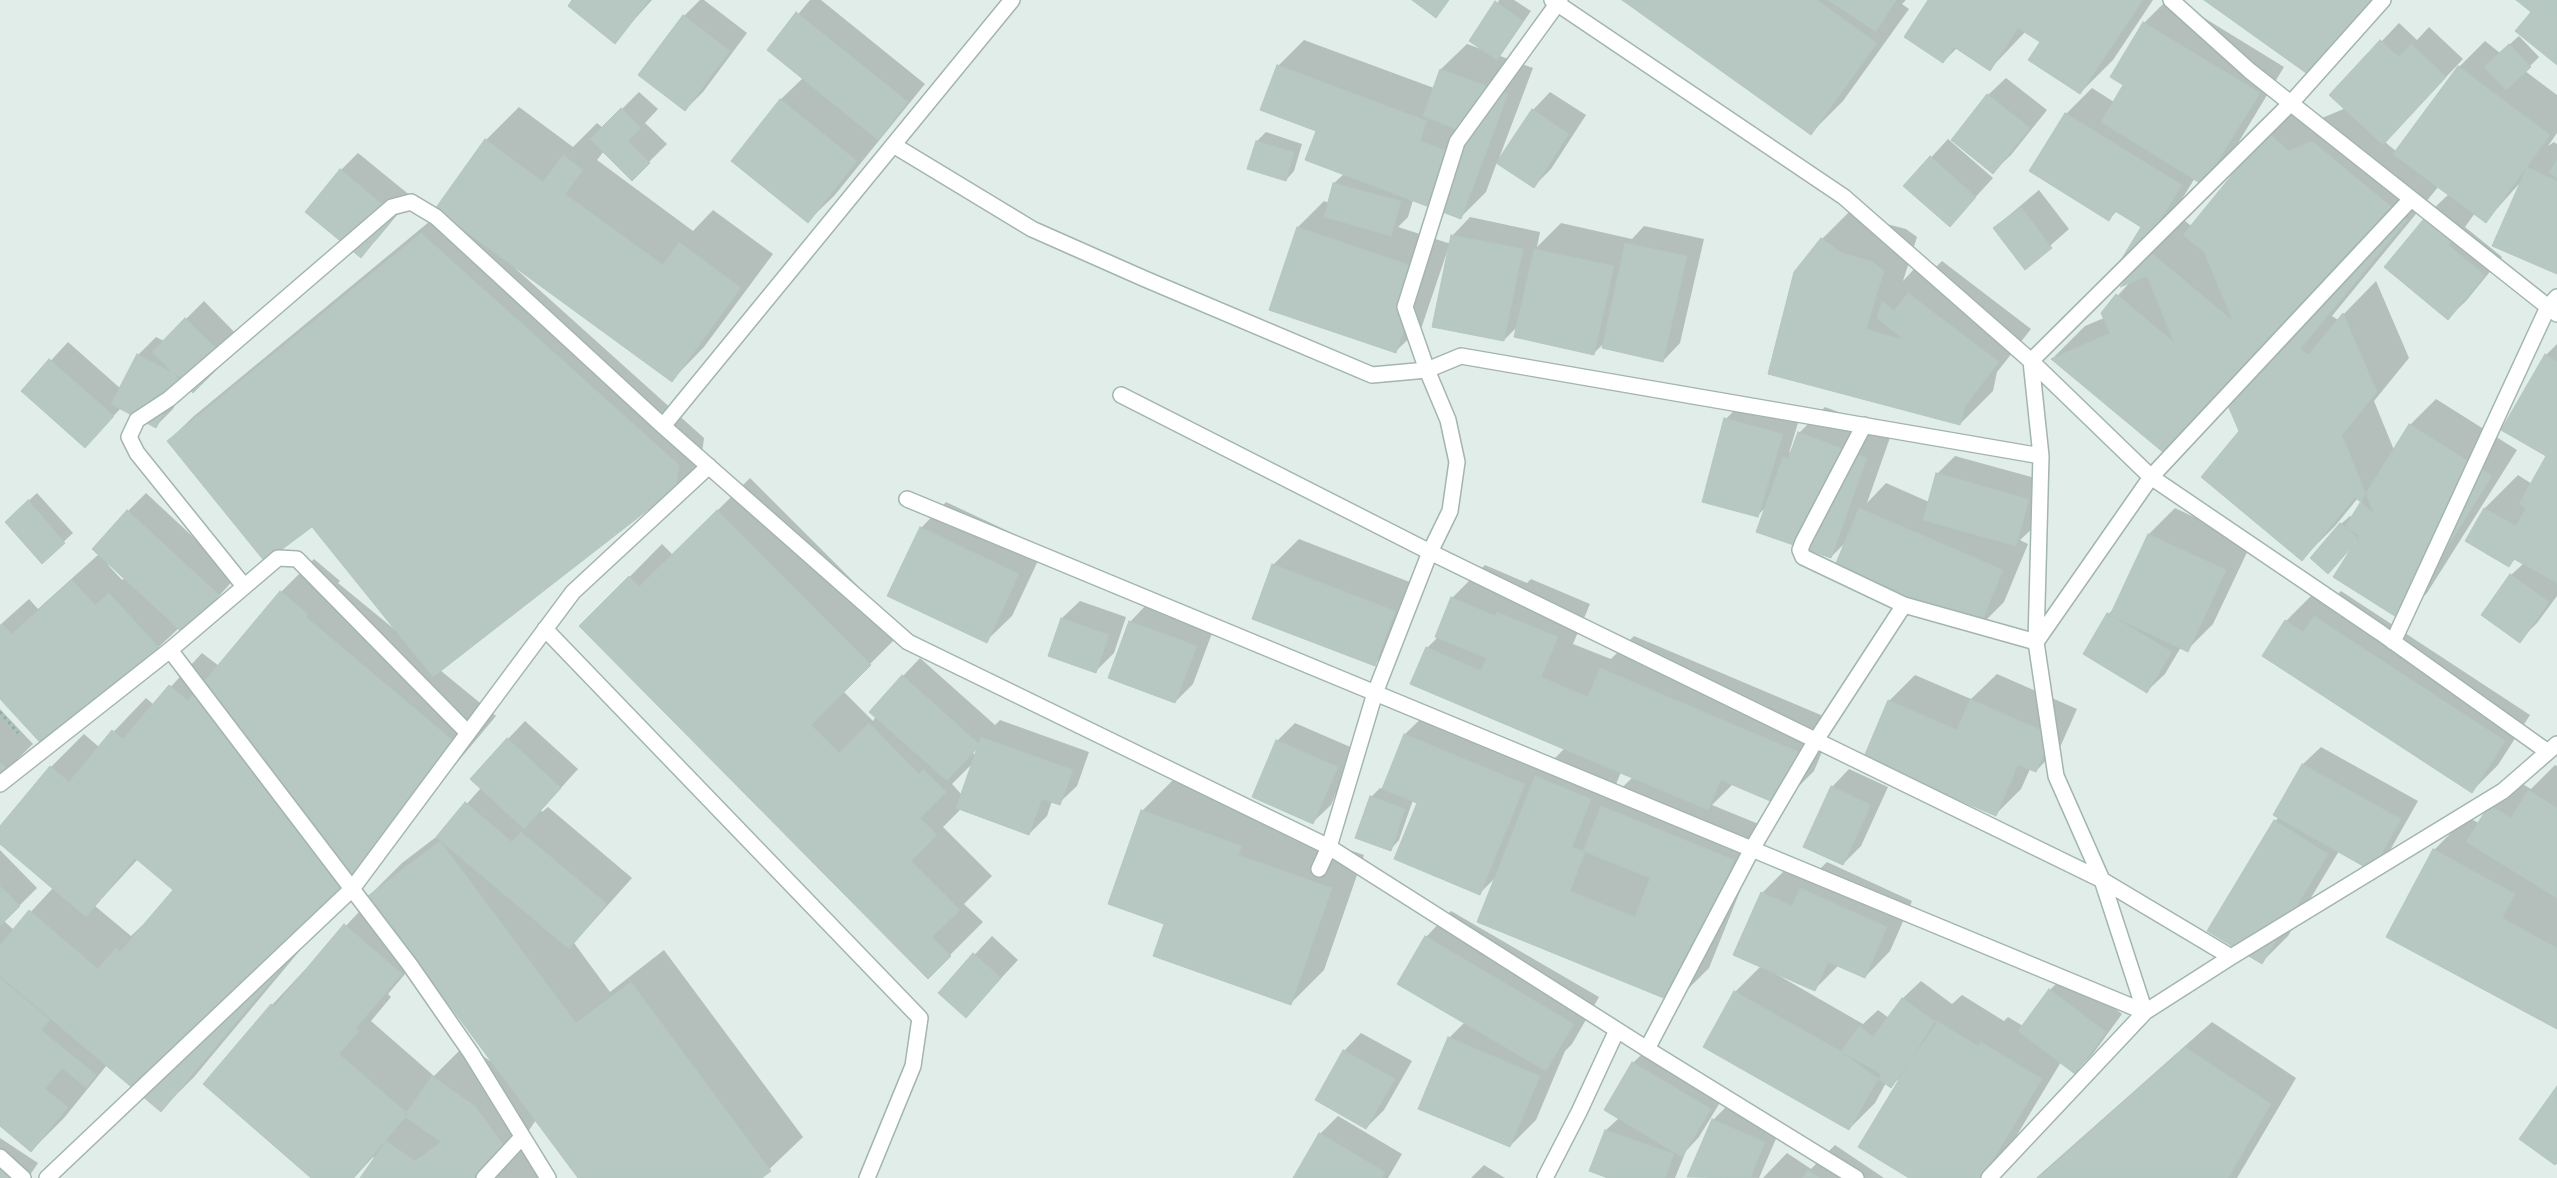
<!DOCTYPE html>
<style>
body{margin:0}
canvas{display:block;background:#e1ede8}
</style>
<canvas width="2557" height="1178"></canvas>
<script>
const ctx = document.querySelector('canvas').getContext('2d');
ctx.lineJoin = 'round';
function fillPath(path, color) {
  ctx.fillStyle = color;
  ctx.fill(path, 'evenodd');
}
function toPath(rows) {
  const path = new Path2D();
  for (const r of rows) {
    path.moveTo(r[0], r[1]);
    for (let i = 2; i < r.length; i += 2) path.lineTo(r[i], r[i + 1]);
  }
  return path;
}
function stroke(path, color, width, dash) {
  ctx.strokeStyle = color;
  ctx.lineWidth = width;
  ctx.lineCap = dash ? 'butt' : 'round';
  ctx.setLineDash(dash || []);
  ctx.stroke(path);
}
fillPath(toPath([
 [574,0,652,0,614,42],
 [700,0,704,0,747,33,703,92,685,110,640,75,684,16],
 [810,0,821,0,925,84,834,196,808,221,780,100,803,78,768,50],
 [1499,0,1514,0,1531,11,1500,56,1533,68,1498,161,1533,110,1550,92,1586,115,1551,169,1534,186,1497,162,1486,192,1460,218,1413,200,1408,217,1398,227,1451,244,1453,235,1470,217,1540,232,1537,247,1561,223,1632,239,1644,226,1704,239,1680,343,1663,361,1604,343,1594,353,1518,326,1504,340,1449,246,1422,326,1396,351,1270,309,1298,227,1324,201,1329,203,1334,183,1344,174,1278,66,1304,40,1434,88,1441,69,1467,44,1481,49],
 [1624,0,1906,0,1902,4,1909,9,1843,101,1810,134],
 [1930,0,2153,0,2113,60,2080,93,2042,42,2026,31,1990,69,1957,48,1943,62],
 [2167,0,2175,0,2284,67,2229,158,2203,183,2195,178,2170,218,2176,213,2191,226,2268,133,2301,100,2322,118,2346,108,2331,95,2399,23,2417,40,2429,27,2463,59,2385,142,2397,152,2459,67,2485,41,2500,53,2519,36,2539,57,2525,71,2557,95,2557,133,2548,146,2554,142,2557,144,2557,273,2519,184,2486,221,2475,213,2465,227,2502,257,2466,301,2448,318,2433,209,2449,194,2439,186,2332,316,2338,320,2376,281,2409,358,2374,401,2394,450,2410,425,2436,399,2517,450,2427,593,2401,619,2357,542,2341,524,2350,516,2352,517,2362,502,2358,498,2335,526,2302,559,2229,404,2208,428,2176,461,2052,359,2085,326,2104,318,2102,313,2131,281,2148,256,2142,227,2117,211,2109,219,2066,114,2092,88,2114,102,2125,85,2144,23],
 [2006,78,2047,110,2011,155,1993,172,1988,95],
 [639,92,658,109,645,123,667,144,632,179,604,151,597,160,693,231,713,210,773,254,704,347,672,380,516,267,515,268,704,438,701,461,675,488,440,670,496,716,194,1077,161,1110,107,1065,64,1118,31,1151,0,1125,0,850,37,888,4,921,14,930,53,888,0,843,0,828,51,767,84,734,99,747,146,698,154,705,202,653,219,666,281,592,314,559,340,581,338,583,399,633,312,525,168,441,194,416,441,212,486,140,519,107,573,147,597,123,603,128],
 [138,859,174,889,151,917,131,936,95,906],
 [1266,132,1302,144,1294,171,1286,180,1249,169,1257,141],
 [1948,139,1993,178,1950,225,1905,186],
 [358,153,412,197,378,238,361,256,341,170],
 [2039,190,2069,229,2025,268,1994,228],
 [1855,206,1875,221,1906,229,1917,237,1903,281,1915,268,1926,277,1942,261,2031,329,1997,372,1993,391,1960,424,1795,273,1822,239],
 [204,301,243,341,186,385,173,409,155,427,121,408,85,446,23,391,68,342,121,389,138,355,156,337,164,341],
 [2557,344,2557,596,2537,623,2519,641,2511,575,2524,563,2516,558,2509,565,2467,540,2485,508,2518,475,2532,484,2548,456,2546,355],
 [1743,401,1800,416,1789,453,1793,449,1799,433,1825,407,1892,432,1867,503,1886,483,1929,502,1937,474,1955,456,2046,481,2034,527,2020,540,2028,544,2004,602,1978,628,1847,541,1831,557,1766,507,1757,516,1726,419],
 [750,478,903,631,843,691,873,721,903,676,920,658,995,725,1000,720,1089,752,1077,786,1059,803,1052,801,1047,816,1029,834,961,809,943,827,992,876,964,904,983,922,928,977,581,626,662,544,673,555],
 [980,745,976,756,973,753],
 [973,763,962,795,952,784],
 [37,493,73,533,42,562,15,513],
 [146,493,236,577,202,615,179,628,49,750,0,697,0,625,29,599,38,609,99,554,128,511],
 [109,564,125,578,122,580,108,565],
 [946,502,1044,548,1012,616,986,641,921,528],
 [2175,508,2251,544,2213,624,2187,650,2181,647,2165,674,2147,691,2108,614,2116,607,2149,534],
 [1299,539,1420,586,1400,638,1374,664,1273,565],
 [1485,565,1527,583,1531,579,1590,604,1573,644,1611,659,1634,636,1835,721,1814,771,1781,804,1733,784,1712,805,1766,827,1709,968,1676,1001,1496,877,1480,893,1419,802,1413,800,1399,840,1391,849,1371,797,1380,788,1383,789,1405,734,1431,709,1547,766,1565,748,1427,648,1438,637,1452,598],
 [1621,772,1633,777,1610,799],
 [2341,591,2530,715,2498,765,2472,791,2286,621,2312,595,2327,605],
 [1080,601,1126,617,1114,653,1096,671,1062,618],
 [1148,603,1214,628,1193,684,1175,702,1109,677,1131,621],
 [1997,674,2077,709,2061,745,2036,771,2030,769,2021,789,1995,815,1889,701,1915,675,1971,699],
 [0,709,33,744,0,776],
 [525,721,578,769,541,810,542,812,548,807,632,878,574,943,610,992,664,950,803,1137,760,1178,579,1178,536,1120,519,1145,553,1178,361,1178,375,1159,373,1157,354,1178,313,1178,272,1005,371,899,369,896,402,863,440,834,481,788,508,739],
 [417,960,493,1063,466,1044,434,1076,371,1021,391,997,388,994],
 [1295,723,1355,749,1331,805,1313,822,1277,741],
 [2321,747,2418,801,2389,852,2371,870,2339,851,2288,936,2262,962,2275,821,2279,817,2275,815,2303,764],
 [2555,765,2557,766,2557,1028,2434,850,2467,817,2479,823,2490,806,2516,780,2531,789],
 [1849,769,1888,787,1861,846,1843,864,1832,787],
 [1175,778,1270,823,1364,855,1324,970,1291,1003,1166,923,1142,811],
 [1827,862,1912,901,1890,951,1865,977,1839,965,1814,990,1776,973,1776,974,1863,1024,1878,1010,1889,1018,1903,998,1921,981,1952,1004,1962,995,2004,1021,2008,1017,2023,1026,2050,990,2068,972,2122,1014,2092,1055,2075,1072,2061,1062,1991,1178,1911,1178,1902,1076,1891,1086,1886,1083,1875,1103,1849,1129,1735,992,1761,966,1762,893,1788,867,1811,878],
 [1451,911,1599,997,1572,1044,1565,1051,1536,1120,1510,1146,1449,1038,1465,1022,1426,937],
 [992,936,1018,960,966,1016,940,992],
 [2212,1022,2296,1078,2237,1178,2036,1178],
 [1361,1033,1412,1061,1384,1110,1366,1128,1344,1051],
 [1651,1045,1727,1091,1699,1137,1686,1151,1675,1178,1611,1178,1591,1170,1606,1130,1619,1118,1633,1063],
 [1731,1102,1782,1125,1759,1178,1688,1177,1713,1120],
 [1338,1116,1402,1154,1388,1178,1294,1178,1320,1134],
 [0,1138,38,1163,28,1178,0,1178],
 [1835,1145,1884,1178,1763,1178,1787,1153,1811,1169],
 [1484,1165,1505,1178,1471,1178]
]), '#0003');
const building = toPath([
 [572,0,649,0,615,44,568,6,572,0],
 [1412,0,1449,0,1436,18,1412,0],
 [1622,0,1817,0,1877,43,1811,135,1622,0],
 [1828,0,1896,0,1876,32,1828,0],
 [1928,0,2143,0,2080,94,2028,60,2040,42,2018,28,1990,71,1954,47,1943,63,1904,37,1928,0],
 [2204,0,2372,0,2316,80,2204,0],
 [2516,0,2557,0,2557,65,2515,31,2531,12,2516,0],
 [1495,1,1523,21,1497,60,1469,41,1495,1],
 [796,12,908,102,878,140,767,50,796,12],
 [683,15,730,51,685,111,638,75,683,15],
 [2143,22,2260,93,2203,185,2101,122,2123,85,2110,77,2143,22],
 [2380,40,2399,57,2411,44,2446,77,2383,145,2329,95,2380,40],
 [2509,44,2531,67,2506,90,2484,67,2509,44],
 [1277,65,1427,121,1420,141,1453,153,1461,131,1423,116,1440,69,1508,94,1461,219,1305,160,1316,131,1260,110,1277,65],
 [2458,66,2550,135,2486,223,2393,154,2458,66],
 [1987,94,2030,128,1993,174,1951,140,1987,94],
 [780,99,857,161,808,223,731,161,780,99],
 [621,108,641,128,628,141,650,163,632,181,590,139,621,108],
 [1532,109,1569,134,1534,188,1496,163,1532,109],
 [2065,113,2182,185,2131,266,2121,260,2141,227,2115,211,2109,221,2029,171,2065,113],
 [2267,132,2289,151,2312,141,2407,220,2300,349,2308,355,2343,313,2377,392,2342,435,2374,514,2355,497,2302,561,2201,477,2239,431,2226,401,2176,463,2051,359,2110,333,2101,313,2116,294,2174,342,2147,276,2120,287,2143,259,2142,245,2233,321,2204,252,2183,235,2267,132],
 [485,139,543,182,563,155,583,170,565,194,663,265,679,242,741,288,672,382,435,209,485,139],
 [1256,141,1294,152,1286,181,1247,169,1256,141],
 [1930,156,1976,197,1950,227,1903,186,1930,156],
 [2557,160,2557,178,2549,172,2557,160],
 [2527,167,2557,181,2557,274,2492,246,2527,167],
 [340,169,395,215,361,258,305,212,340,169],
 [1333,183,1401,201,1391,236,1324,217,1333,183],
 [2021,207,2052,248,2025,270,1993,228,2021,207],
 [2432,209,2459,231,2448,245,2485,275,2448,320,2384,267,2432,209],
 [1297,227,1424,270,1396,353,1269,310,1297,227],
 [421,233,679,465,676,488,433,677,312,527,265,562,167,441,421,233],
 [1451,235,1523,249,1504,341,1432,327,1451,235],
 [1821,238,1842,253,1873,262,1884,271,1866,329,1904,340,1877,318,1882,301,1894,311,1908,293,1999,362,1965,406,1960,425,1768,374,1794,272,1821,238],
 [1625,243,1687,256,1663,362,1602,348,1625,243],
 [1534,249,1614,266,1594,355,1514,337,1534,249],
 [185,318,227,359,193,393,152,352,185,318],
 [137,354,182,378,156,428,111,404,137,354],
 [2545,354,2557,362,2557,583,2514,559,2509,567,2465,541,2484,508,2516,526,2526,508,2519,504,2546,456,2501,430,2545,354],
 [49,359,114,416,85,448,21,391,49,359],
 [1724,418,1783,434,1758,517,1702,502,1724,418],
 [2409,424,2492,476,2401,620,2333,577,2359,536,2345,527,2409,424],
 [1798,432,1867,458,1831,558,1756,532,1783,457,1788,459,1798,432],
 [1936,473,2029,499,2016,546,1923,520,1936,473],
 [28,500,65,543,42,564,5,522,28,500],
 [1859,508,2003,570,1978,630,1834,568,1859,508],
 [127,510,219,595,184,634,92,549,127,510],
 [717,510,871,665,811,725,839,753,869,723,919,774,923,769,946,792,920,818,937,835,911,861,960,910,932,937,951,956,928,979,579,626,629,576,639,587,717,510],
 [2340,523,2359,539,2328,574,2310,558,2340,523],
 [920,527,1019,574,987,643,887,596,920,527],
 [2148,534,2226,570,2188,652,2110,615,2148,534],
 [1272,564,1395,611,1375,666,1252,619,1272,564],
 [2510,574,2549,602,2520,643,2481,615,2510,574],
 [72,580,95,605,109,593,160,649,49,752,0,699,0,626,2,624,12,634,72,580],
 [280,591,308,614,306,617,464,750,161,1112,0,976,0,945,29,910,98,969,116,948,120,952,173,890,135,858,86,917,0,844,0,826,50,766,69,782,112,730,123,739,169,685,188,701,280,591],
 [1451,597,1495,616,1497,612,1558,637,1541,677,1588,697,1600,668,1803,754,1782,806,1721,780,1708,810,1410,684,1426,647,1481,671,1486,658,1435,637,1451,597],
 [2107,613,2172,652,2147,693,2083,654,2107,613],
 [2314,616,2505,741,2472,793,2262,656,2285,620,2303,632,2314,616],
 [1061,618,1109,635,1096,673,1048,656,1061,618],
 [1129,621,1197,646,1175,703,1108,678,1129,621],
 [902,675,980,745,947,781,869,712,902,675],
 [1970,699,2052,735,2036,772,2018,765,1996,816,1863,759,1888,700,1957,730,1970,699],
 [1404,734,1525,784,1480,895,1394,859,1417,803,1382,789,1404,734],
 [981,737,1073,770,1060,805,1042,799,1029,835,956,808,981,737],
 [507,738,561,788,524,829,470,779,507,738],
 [1276,740,1338,767,1313,824,1252,797,1276,740],
 [0,762,8,770,0,778,0,762],
 [2302,764,2401,819,2372,871,2273,815,2302,764],
 [1535,776,1591,799,1572,847,1585,852,1570,891,1635,917,1650,878,1583,851,1601,806,1734,860,1676,1003,1477,922,1535,776],
 [1831,786,1871,805,1843,865,1803,847,1831,786],
 [2528,790,2557,808,2557,898,2466,842,2489,805,2511,818,2528,790],
 [1370,796,1405,809,1391,851,1355,838,1370,796],
 [465,802,512,842,521,832,607,904,569,949,436,837,465,802],
 [1141,810,1242,846,1238,855,1332,888,1291,1005,1153,956,1164,924,1108,904,1141,810],
 [2274,820,2328,854,2262,964,2207,931,2274,820],
 [440,841,576,1023,631,982,771,1171,762,1178,578,1178,368,896,440,841],
 [2433,849,2515,894,2502,918,2557,948,2557,1029,2386,937,2433,849],
 [0,886,20,906,0,926,0,886],
 [1800,888,1887,927,1865,978,1828,962,1815,991,1733,955,1761,892,1792,906,1800,888],
 [344,924,402,974,356,1028,359,1031,339,1054,408,1114,353,1178,311,1178,203,1084,271,1004,274,1007,344,924],
 [1425,936,1574,1024,1546,1071,1397,984,1425,936],
 [973,953,1001,978,966,1018,938,993,973,953],
 [0,978,50,1020,41,1030,96,1075,86,1088,62,1068,45,1089,68,1107,31,1152,0,1126,0,978],
 [2049,989,2106,1032,2075,1074,2018,1031,2049,989],
 [1734,991,1881,1074,1849,1130,1703,1047,1734,991],
 [1902,998,1937,1023,1891,1088,1841,1052,1859,1026,1873,1037,1902,998],
 [1935,1020,1978,1046,1981,1042,2042,1079,1982,1178,1909,1178,1858,1147,1935,1020],
 [1448,1037,1540,1076,1510,1147,1418,1109,1448,1037],
 [2185,1047,2271,1104,2228,1178,2038,1178,2185,1047],
 [1343,1050,1395,1079,1366,1129,1315,1100,1343,1050],
 [1632,1062,1711,1109,1682,1157,1604,1110,1632,1062],
 [432,1076,475,1106,507,1150,488,1178,360,1178,386,1141,415,1161,441,1142,404,1116,432,1076],
 [2557,1086,2557,1163,2555,1165,2519,1139,2557,1086],
 [1712,1119,1765,1142,1750,1178,1687,1177,1712,1119],
 [1605,1130,1674,1154,1665,1178,1608,1178,1589,1171,1605,1130],
 [1319,1133,1385,1172,1382,1178,1293,1178,1319,1133],
 [0,1167,17,1178,0,1178,0,1167],
 [1808,1170,1819,1178,1803,1178,1808,1170]
]);
fillPath(building, '#b6c8c1');
stroke(building, '#b3c7c0', 1);
const street = toPath([
 [1552,0,1844,197,2031,361,2151,477,2381,633,2548,752],
 [2171,0,2250,71,2557,314],
 [895,146,1032,229,1145,279,1372,375,1427,370,1461,356,2041,456],
 [2031,361,2041,456,2036,642,2056,776,2102,880,2145,1012],
 [2031,361,2291,103,2383,0],
 [1121,395,1430,552,2102,880,2231,957],
 [1864,425,1803,542,1800,550,1803,557,1904,605,2036,642,2151,477,2411,199],
 [663,426,1012,0],
 [907,499,2145,1012],
 [244,586,137,453,129,437,137,420,169,399,392,207,411,202,436,217,663,426,908,642,1329,847,1647,1049,1856,1178],
 [545,629,920,1018,913,1066,867,1178],
 [2393,642,2548,307,2557,297],
 [170,650,278,558,297,559,468,733],
 [0,784,170,650,410,965,471,1053,548,1178],
 [1319,869,1329,847,1375,693,1430,552,1450,511,1457,462,1448,420,1427,370,1405,307,1457,142,1560,0],
 [1647,1049,1752,849,1816,740,1904,605],
 [0,1157,23,1178],
 [47,1178,352,889,573,592,709,466],
 [484,1178,522,1137],
 [1545,1178,1579,1112,1617,1030],
 [1989,1178,2145,1012,2231,957,2503,791,2557,744]
]);
stroke(street, '#a3b5b0', 18);
stroke(toPath([
 [0,712,18,733]
]), '#7fb3a5', 3, [2.5, 4]);
stroke(street, '#fff', 15);
</script>
